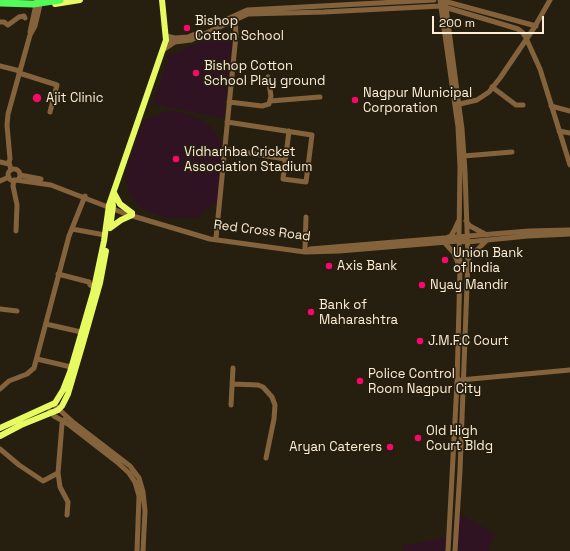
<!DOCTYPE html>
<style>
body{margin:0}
#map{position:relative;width:570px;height:551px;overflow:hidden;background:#261f10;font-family:"Space Grotesk",sans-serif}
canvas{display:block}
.scale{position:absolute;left:432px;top:16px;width:112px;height:18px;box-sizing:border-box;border:2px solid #feeed6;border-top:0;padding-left:5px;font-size:12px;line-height:14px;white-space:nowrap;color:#feeed6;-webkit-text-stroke:3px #261f10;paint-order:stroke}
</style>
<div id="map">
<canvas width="570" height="551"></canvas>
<div class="scale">200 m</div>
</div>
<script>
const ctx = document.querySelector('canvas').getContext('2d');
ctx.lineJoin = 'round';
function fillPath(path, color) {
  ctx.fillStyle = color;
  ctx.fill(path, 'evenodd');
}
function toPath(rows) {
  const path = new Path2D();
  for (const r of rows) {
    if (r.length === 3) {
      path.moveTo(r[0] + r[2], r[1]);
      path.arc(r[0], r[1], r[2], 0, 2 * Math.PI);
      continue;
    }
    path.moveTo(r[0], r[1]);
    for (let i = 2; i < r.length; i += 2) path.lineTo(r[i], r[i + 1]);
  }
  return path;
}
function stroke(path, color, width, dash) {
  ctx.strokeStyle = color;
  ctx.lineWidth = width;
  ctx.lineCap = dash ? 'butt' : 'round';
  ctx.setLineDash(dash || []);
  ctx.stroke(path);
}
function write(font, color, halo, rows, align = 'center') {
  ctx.font = font + ' "Space Grotesk",sans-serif';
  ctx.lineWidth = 3.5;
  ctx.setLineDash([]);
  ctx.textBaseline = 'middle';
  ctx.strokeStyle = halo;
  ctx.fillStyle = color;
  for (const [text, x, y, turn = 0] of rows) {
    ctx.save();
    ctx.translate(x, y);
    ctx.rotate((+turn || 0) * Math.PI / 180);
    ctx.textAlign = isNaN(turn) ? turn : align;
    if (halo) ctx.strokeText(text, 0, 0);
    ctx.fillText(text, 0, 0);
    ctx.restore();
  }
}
fillPath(toPath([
 [225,31,231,32,233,36,224,118,153,104,169,56],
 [168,110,193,115,210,126,222,143,218,200,198,217,167,218,139,207,129,192,125,175,143,121],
 [455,511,495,534,488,551,454,551],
 [446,538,445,551,404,551,402,546]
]), '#301323');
stroke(toPath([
 [440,0,458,127,460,167,459,236,460,268,457,383,448,551],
 [445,0,462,129,465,171,468,259,460,471,455,551],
 [444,1,536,26],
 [223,21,247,10,434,0],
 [0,22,4,22,8,25,19,17,24,16,25,18],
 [30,32,37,0],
 [166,36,175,38,188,37,200,32],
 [166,40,175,42,191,40,248,14,324,12,441,6,505,25,518,29,523,33,526,38,540,69,570,165],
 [163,50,175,42],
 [0,66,20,71],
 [19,73,57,85,50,112],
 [492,87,516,105,523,105],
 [270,101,320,97],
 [229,102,262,106,269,104,271,96,268,77],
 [460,104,477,100,489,92,500,78,534,28,550,0],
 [551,106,570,111],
 [227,122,312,135,306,182,283,179,289,131],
 [559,131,570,133],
 [225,149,285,159],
 [464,156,512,152],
 [0,162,9,164],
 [14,175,6],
 [11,170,9,162,10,159,7,125,8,114,30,35,35,26,41,1],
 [20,175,41,179],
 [14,180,13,186,17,205,16,231],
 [16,180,51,185,126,214,210,239,305,252,339,251,459,241,467,242,528,236,570,234],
 [0,181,9,177],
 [466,221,470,226,485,234],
 [72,229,105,235],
 [448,237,451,236,455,229,458,222],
 [216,238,236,35,235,19],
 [444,242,454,253,458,263],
 [305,249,306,217],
 [310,249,529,231,570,230],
 [468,259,487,240],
 [58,274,89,282,90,285,94,287],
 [0,309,17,311],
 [46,324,81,332],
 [37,359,71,367],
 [460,380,570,370],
 [232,384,258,385,263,387,272,397,275,405,274,419,266,458],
 [0,389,9,381,27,374,34,368,69,236,85,196],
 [53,404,74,423,130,466,139,478,143,492,145,511,143,551],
 [231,405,233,368],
 [50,411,54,416,68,424,117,462,129,473,135,482,139,496,137,551],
 [65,419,62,424,58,473,60,487,68,502,67,515],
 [0,449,19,465,43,481,58,473]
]), '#84633c', 5);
stroke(toPath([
 [55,4,80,0],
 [114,193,120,204,132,213],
 [110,228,113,206,112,199],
 [110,228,121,220,132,215],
 [0,428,55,403,63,390,70,372,93,293,104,241,109,205,166,40,162,0],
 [0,436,21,425,58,410,62,406,68,394,83,343,100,283,106,251]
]), '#e7fa61', 6);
stroke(toPath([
 [0,3,33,4,60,0]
]), '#55fa58', 7);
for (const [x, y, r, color] of [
 [187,28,4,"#f80869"],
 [196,73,4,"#f80869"],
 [37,98,5,"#f80869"],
 [355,100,4,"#f80869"],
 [176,159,4,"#f80869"],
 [445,260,4,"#f80869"],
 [329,266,4,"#f80869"],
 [422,285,4,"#f80869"],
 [311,312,4,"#f80869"],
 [420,341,4,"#f80869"],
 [360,381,4,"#f80869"],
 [418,438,4,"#f80869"],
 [390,447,4,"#f80869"]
]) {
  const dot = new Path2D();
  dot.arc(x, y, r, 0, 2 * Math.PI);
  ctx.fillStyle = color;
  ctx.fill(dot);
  stroke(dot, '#261f10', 1.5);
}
write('13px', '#feeed6', '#261f10', [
 ["Bishop",195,21],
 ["Cotton School",195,36],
 ["Bishop Cotton",204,66],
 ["School Play ground",204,81],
 ["Nagpur Municipal",363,93],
 ["Corporation",363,108],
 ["Ajit Clinic",46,98],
 ["Vidharhba Cricket",184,152],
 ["Association Stadium",184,167],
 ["Union Bank",453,253],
 ["of India",453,268],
 ["Axis Bank",337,266],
 ["Nyay Mandir",430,285],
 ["Bank of",319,305],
 ["Maharashtra",319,320],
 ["J.M.F.C Court",428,341],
 ["Police Control",368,374],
 ["Room Nagpur City",368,389],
 ["Old High",426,431],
 ["Court Bldg",426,446],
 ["Aryan Caterers",382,447,"right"]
], 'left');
write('13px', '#feeed6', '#261f10', [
 ["Red Cross Road",262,231,7]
]);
</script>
